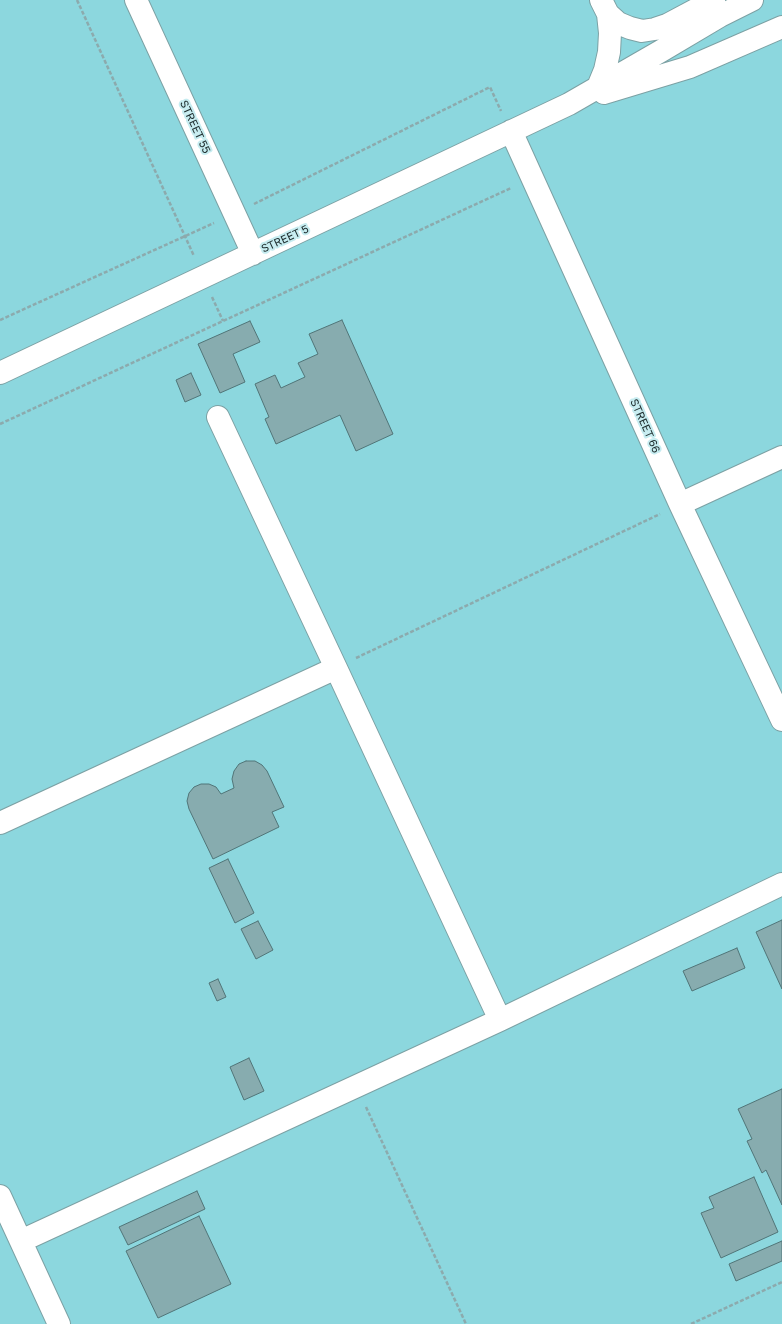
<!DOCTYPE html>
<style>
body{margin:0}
canvas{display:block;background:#c6ecf0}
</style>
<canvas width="782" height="1324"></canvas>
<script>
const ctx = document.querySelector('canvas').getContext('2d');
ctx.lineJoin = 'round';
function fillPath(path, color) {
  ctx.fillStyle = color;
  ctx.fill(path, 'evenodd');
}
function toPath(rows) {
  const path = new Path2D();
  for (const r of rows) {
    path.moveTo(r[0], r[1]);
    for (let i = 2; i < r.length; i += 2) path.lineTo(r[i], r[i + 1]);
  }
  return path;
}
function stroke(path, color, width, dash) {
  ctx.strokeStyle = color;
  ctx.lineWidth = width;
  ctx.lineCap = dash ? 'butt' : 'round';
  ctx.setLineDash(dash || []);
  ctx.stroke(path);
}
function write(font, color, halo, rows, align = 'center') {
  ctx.font = font + ' "Golos Text",sans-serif';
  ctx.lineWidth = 4;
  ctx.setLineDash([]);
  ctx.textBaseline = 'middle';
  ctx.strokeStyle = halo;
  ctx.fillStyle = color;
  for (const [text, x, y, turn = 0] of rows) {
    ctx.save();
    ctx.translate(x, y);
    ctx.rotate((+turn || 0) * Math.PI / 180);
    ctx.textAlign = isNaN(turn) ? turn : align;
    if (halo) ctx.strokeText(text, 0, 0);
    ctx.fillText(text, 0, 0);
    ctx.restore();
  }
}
fillPath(toPath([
 [0,0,782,0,782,1324,0,1324]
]), '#8cd7de');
const building = toPath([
 [342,320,393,434,356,451,340,415,276,444,265,419,269,417,255,384,275,375,281,388,305,377,298,363,318,354,309,334,342,320],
 [250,321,260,342,233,354,245,382,220,393,198,344,250,321],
 [191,373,201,395,185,402,176,380,191,373],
 [246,761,255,761,262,765,267,771,284,807,272,812,279,827,213,859,189,809,187,801,189,793,194,787,201,784,209,784,216,787,221,794,234,788,232,779,234,771,239,764,246,761],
 [228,859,254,913,235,923,209,868,228,859],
 [782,920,782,989,756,932,782,920],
 [258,921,273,950,256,959,241,929,258,921],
 [737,948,745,968,692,991,683,971,737,948],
 [218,979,226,997,217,1001,209,983,218,979],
 [249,1058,264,1091,244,1100,230,1067,249,1058],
 [782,1089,782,1205,766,1170,762,1173,747,1141,752,1139,738,1109,782,1089],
 [754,1177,778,1232,721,1258,701,1213,714,1208,709,1197,754,1177],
 [197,1191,205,1209,128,1245,119,1227,197,1191],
 [199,1216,231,1284,158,1318,126,1251,199,1216],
 [782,1241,782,1261,736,1281,729,1264,782,1241]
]);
fillPath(building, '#87acaf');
stroke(building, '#517578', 1);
const minor = toPath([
 [136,0,253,254],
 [608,14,618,23,630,28,642,31,655,29,667,25,714,0],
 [598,87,605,70,609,52,610,33,608,14,601,0],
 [604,93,690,67,782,27],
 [511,131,680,504,782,720],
 [0,373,569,104,661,51,720,16,752,0],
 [218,417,336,668,500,1020],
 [680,504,782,457],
 [0,823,336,668],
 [0,1196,59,1324],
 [21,1241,500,1020,782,884]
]);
stroke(minor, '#7ca1a4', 24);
stroke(toPath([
 [77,0,194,256],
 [254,204,490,87,501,111],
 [212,297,223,321],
 [0,320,214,223],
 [0,424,511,188],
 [356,658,660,514],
 [366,1107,466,1324],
 [691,1324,782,1282]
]), '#8caaad', 2.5, [4, 2]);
stroke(minor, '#fff', 22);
write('11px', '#202f30', '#c6ecf0', [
 ["STREET 55",195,127,65],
 ["STREET 5",285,239,-25],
 ["STREET 66",645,426,66]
]);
</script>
